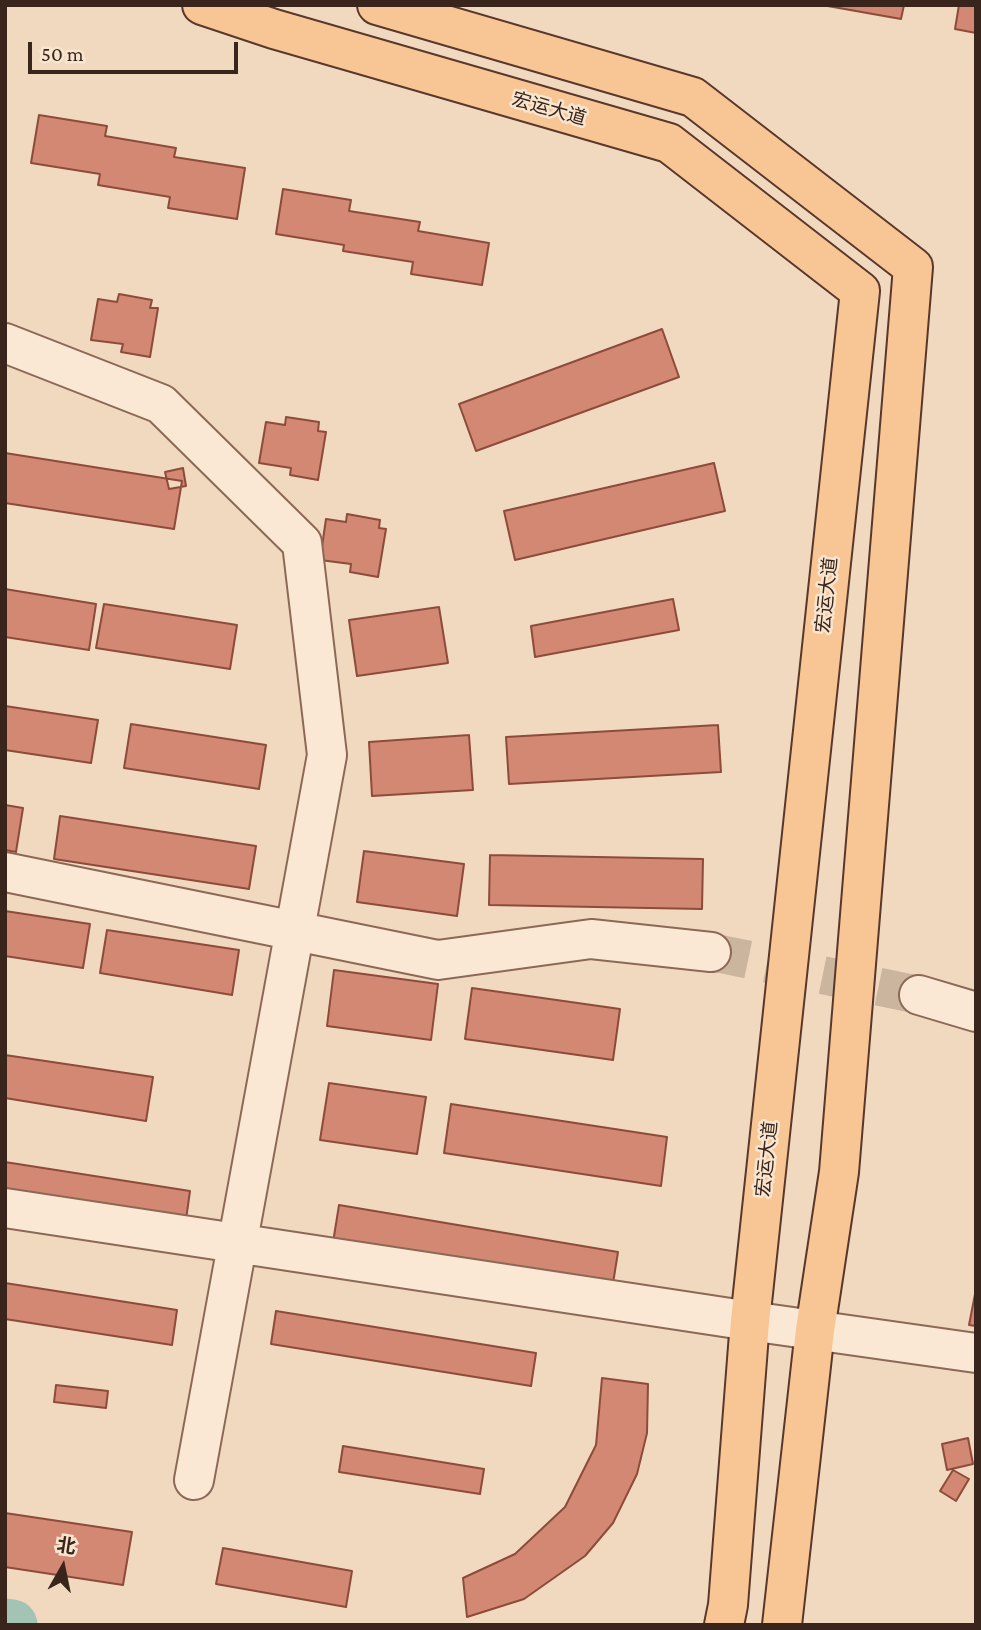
<!DOCTYPE html>
<meta charset="utf-8">
<style>
body{margin:0}
#map{position:relative;width:981px;height:1630px;overflow:hidden;background:#f1d9c0;font-family:"Crimson Pro","Noto Sans SC",serif}
canvas{display:block}
.frame{position:absolute;inset:0;border:7px solid #3a251c;pointer-events:none}
.north{position:absolute;left:28px;top:1532px;width:70px;height:70px;-webkit-text-stroke:5px #f8e5d0;paint-order:stroke;rotate:9deg;font-size:19px;font-weight:700;line-height:28px;text-align:center;color:#3a251c}
.north::after{content:'';display:block;margin:auto;width:24px;height:32px;background:#3a251c;clip-path:polygon(50% 0,100% 100%,50% 72%,0 100%)}
.scale{position:absolute;left:28px;top:42px;width:210px;height:32px;box-sizing:border-box;border:4px solid #3a251c;border-top:0;padding-left:9px;font-size:21px;line-height:24px;white-space:nowrap;color:#3a251c;-webkit-text-stroke:5px #f8e5d0;paint-order:stroke}
</style>
<div id="map">
<canvas width="981" height="1630"></canvas>
<div class="frame"></div>
<div class="north">北</div>
<div class="scale">50 m</div>
</div>
<script>
const ctx = document.querySelector('canvas').getContext('2d');
ctx.lineJoin = 'round';
function toPath(rows) {
  const path = new Path2D();
  for (const r of rows) {
    path.moveTo(r[0], r[1]);
    for (let i = 2; i < r.length; i += 2) path.lineTo(r[i], r[i + 1]);
  }
  return path;
}
function stroke(path, color, width, dash) {
  ctx.strokeStyle = color;
  ctx.lineWidth = width;
  ctx.lineCap = dash ? 'butt' : 'round';
  ctx.setLineDash(dash || []);
  ctx.stroke(path);
}
function fillPath(path, color) {
  ctx.fillStyle = color;
  ctx.fill(path, 'evenodd');
}
function write(font, color, halo, rows, align = 'center') {
  ctx.font = font + ' "Crimson Pro","Noto Sans SC",serif';
  ctx.lineWidth = 5;
  ctx.setLineDash([]);
  ctx.textBaseline = 'middle';
  ctx.strokeStyle = halo;
  ctx.fillStyle = color;
  for (const [text, x, y, turn = 0] of rows) {
    ctx.save();
    ctx.translate(x, y);
    ctx.rotate((+turn || 0) * Math.PI / 180);
    ctx.textAlign = isNaN(turn) ? turn : align;
    if (halo) ctx.strokeText(text, 0, 0);
    ctx.fillText(text, 0, 0);
    ctx.restore();
  }
}
stroke(toPath([
 [5,1624,12,1625]
]), '#a3c3b4', 51);
const building = toPath([
 [822,5,904,5,901,19,822,5],
 [959,5,976,5,976,33,955,29,959,5],
 [39,115,107,126,105,136,176,148,174,157,245,168,237,219,168,208,170,197,98,185,100,174,31,163,39,115],
 [283,189,351,200,349,211,420,222,418,231,489,243,482,285,411,274,413,262,343,251,344,245,276,234,283,189],
 [119,294,152,300,150,308,158,308,150,357,121,352,123,344,91,340,98,299,117,302,119,294],
 [662,329,679,377,476,451,459,404,662,329],
 [286,417,319,422,318,431,326,432,318,480,290,475,291,468,259,463,266,422,285,425,286,417],
 [5,453,182,481,174,529,5,503,5,453],
 [714,463,725,511,515,560,504,511,714,463],
 [183,468,186,486,169,489,165,472,183,468],
 [347,514,380,520,379,528,386,529,378,577,350,572,351,564,320,560,326,519,346,522,347,514],
 [5,589,96,604,89,650,5,637,5,589],
 [673,599,679,630,535,657,531,626,673,599],
 [104,604,237,625,230,669,96,648,104,604],
 [439,607,448,663,357,676,349,620,439,607],
 [5,706,98,720,91,763,5,750,5,706],
 [131,724,266,745,259,789,124,768,131,724],
 [718,725,721,772,509,784,506,737,718,725],
 [469,735,473,790,372,796,369,742,469,735],
 [5,805,23,808,16,852,5,850,5,805],
 [60,816,256,846,249,889,54,859,60,816],
 [364,851,464,864,457,916,357,902,364,851],
 [490,855,703,859,702,909,489,905,490,855],
 [5,911,90,924,83,968,5,956,5,911],
 [107,930,239,950,232,995,100,973,107,930],
 [334,970,438,984,431,1040,327,1026,334,970],
 [472,988,620,1009,613,1060,465,1039,472,988],
 [5,1055,153,1077,146,1121,5,1098,5,1055],
 [329,1083,426,1097,417,1154,320,1140,329,1083],
 [451,1104,667,1137,661,1186,444,1153,451,1104],
 [5,1162,190,1191,184,1234,5,1207,5,1162],
 [339,1205,618,1252,610,1302,331,1255,339,1205],
 [5,1283,177,1310,172,1345,5,1319,5,1283],
 [976,1289,976,1326,969,1325,976,1289],
 [276,1311,536,1353,531,1386,271,1344,276,1311],
 [602,1378,648,1384,647,1433,637,1474,613,1523,585,1556,524,1599,467,1617,463,1578,515,1554,565,1507,596,1445,602,1378],
 [56,1385,108,1391,106,1408,54,1402,56,1385],
 [968,1438,973,1464,947,1470,942,1444,968,1438],
 [343,1446,484,1469,480,1494,339,1472,343,1446],
 [953,1470,969,1479,956,1501,940,1491,953,1470],
 [5,1513,132,1532,123,1585,5,1567,5,1513],
 [223,1548,352,1571,346,1607,216,1584,223,1548]
]);
fillPath(building, '#d28873');
stroke(building, '#8d4b3a', 2);
stroke(toPath([
 [711,952,919,995]
]), '#ccb59f', 38, [38, 19]);
const minor = toPath([
 [5,343,161,404,302,543,327,755,194,1480],
 [5,872,438,960,591,939,711,952],
 [919,995,976,1012],
 [5,1208,750,1321,976,1353]
]);
const major = toPath([
 [202,5,274,29,669,143,860,291,750,1321,728,1605,724,1625],
 [377,5,693,97,913,267,839,1172,815,1330,782,1625]
]);
stroke(minor, '#8c6956', 42);
stroke(major, '#59382b', 42);
stroke(minor, '#fbe8d4', 38);
stroke(major, '#f8c694', 38);
write('19px', '#3a251c', '#f8e5d0', [
 ["宏运大道",549,109,16],
 ["宏运大道",827,595,-84],
 ["宏运大道",767,1159,-84]
]);
</script>
